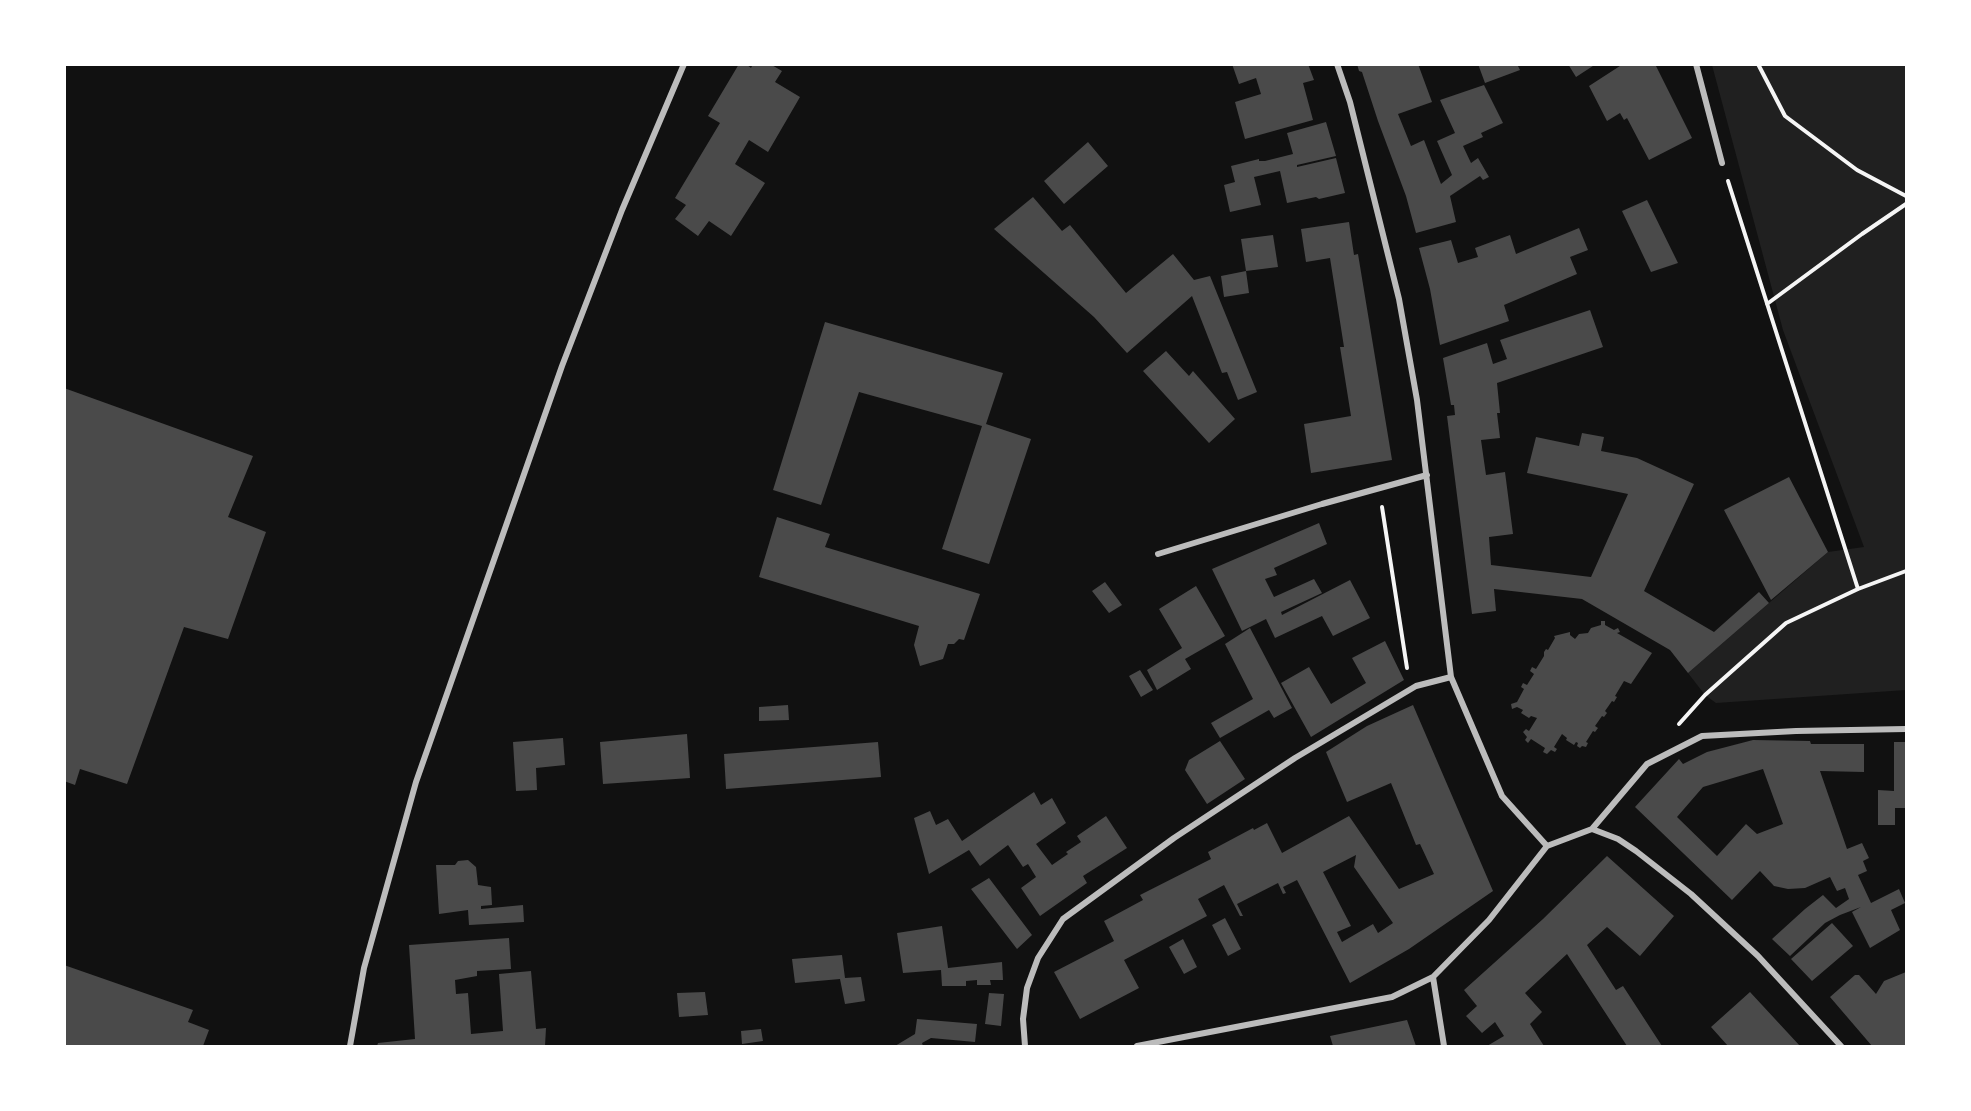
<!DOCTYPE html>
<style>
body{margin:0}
#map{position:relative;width:1971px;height:1111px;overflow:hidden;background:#111;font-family:"Archivo Narrow",sans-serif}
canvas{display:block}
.frame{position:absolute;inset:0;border:66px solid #fff;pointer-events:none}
</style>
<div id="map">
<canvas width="1971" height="1111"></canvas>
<div class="frame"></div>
</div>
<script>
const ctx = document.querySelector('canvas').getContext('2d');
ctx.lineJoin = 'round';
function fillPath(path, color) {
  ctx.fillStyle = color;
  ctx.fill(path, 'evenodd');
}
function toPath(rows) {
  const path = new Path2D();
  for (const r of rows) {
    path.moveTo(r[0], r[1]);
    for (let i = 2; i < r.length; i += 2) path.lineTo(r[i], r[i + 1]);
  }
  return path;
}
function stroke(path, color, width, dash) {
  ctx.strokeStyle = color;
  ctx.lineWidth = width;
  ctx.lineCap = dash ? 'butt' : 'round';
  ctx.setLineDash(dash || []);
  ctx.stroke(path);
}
fillPath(toPath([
 [1712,65,1906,65,1906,690,1716,703,1705,695,1688,673,1828,552,1864,547,1783,330]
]), '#202020');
fillPath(toPath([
 [739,64,746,64,751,68,753,64,770,64,782,71,775,82,800,97,768,152,749,140,735,164,765,183,731,236,709,221,698,236,675,219,686,205,675,198,720,123,708,116],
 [1232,64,1308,64,1314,80,1303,83,1313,120,1245,139,1235,102,1261,94,1256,78,1239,84],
 [1357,64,1418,64,1432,102,1398,114,1411,146,1424,140,1441,184,1452,175,1437,141,1455,133,1440,100,1484,85,1503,123,1481,133,1483,137,1463,146,1471,163,1478,158,1489,177,1483,180,1480,176,1450,196,1456,222,1416,233,1406,196,1378,121,1362,72,1359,71],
 [1478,64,1517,64,1520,70,1485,83],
 [1568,64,1596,64,1576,77],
 [1623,64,1655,64,1692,138,1649,160,1627,118,1624,120,1620,113,1607,121,1589,86],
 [1326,122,1336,156,1297,165,1297,167,1336,158,1345,193,1319,199,1316,197,1287,203,1280,171,1254,177,1261,205,1230,212,1224,185,1235,182,1231,166,1259,159,1259,161,1265,161,1293,154,1287,133],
 [1088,142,1108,166,1064,204,1044,181],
 [1033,197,1062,231,1070,225,1126,293,1173,254,1194,280,1210,276,1257,392,1238,400,1227,372,1222,373,1192,296,1127,353,1094,317,994,229],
 [1647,200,1678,263,1651,272,1622,211],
 [1349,222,1354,255,1358,254,1392,460,1311,473,1304,424,1351,416,1340,347,1344,347,1330,258,1306,262,1301,229],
 [1579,228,1588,250,1570,257,1577,274,1504,305,1509,321,1440,345,1430,289,1419,248,1451,240,1458,263,1478,257,1475,248,1510,235,1516,254],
 [1273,235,1278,267,1246,271,1249,293,1224,297,1221,276,1246,271,1241,239],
 [1590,310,1603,347,1497,383,1500,413,1497,413,1500,438,1481,440,1486,475,1505,472,1513,534,1489,537,1491,565,1591,577,1628,494,1527,473,1536,437,1579,446,1582,433,1604,437,1601,451,1637,458,1694,484,1644,591,1714,632,1759,592,1769,603,1688,673,1670,650,1582,599,1494,589,1496,611,1472,614,1447,416,1455,415,1454,405,1451,405,1443,358,1487,343,1493,364,1507,359,1500,340],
 [825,322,1003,373,986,424,1031,439,989,564,942,549,982,426,859,392,821,505,773,490],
 [1166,351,1189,376,1193,371,1235,419,1209,443,1143,371],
 [64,388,253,456,228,517,266,532,228,639,184,627,127,784,80,769,75,785,64,781],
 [1789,477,1828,552,1771,600,1724,510],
 [777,517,830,534,825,547,980,594,964,640,959,639,954,644,948,644,943,659,920,666,914,645,919,626,759,577],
 [1319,523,1327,544,1274,568,1277,575,1265,579,1274,597,1314,579,1322,593,1281,612,1282,615,1350,580,1370,618,1333,636,1322,616,1275,638,1266,619,1242,631,1212,569],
 [1105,582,1122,605,1109,613,1092,591],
 [1196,586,1225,636,1185,659,1191,669,1157,690,1147,670,1182,648,1159,609],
 [1601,621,1605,621,1605,625,1614,630,1618,628,1620,632,1617,633,1652,653,1631,684,1624,681,1615,696,1617,697,1614,702,1612,701,1605,711,1607,713,1604,717,1602,716,1595,726,1598,728,1595,732,1593,731,1586,742,1588,743,1586,747,1582,746,1580,748,1577,746,1578,743,1576,742,1574,745,1566,740,1567,738,1562,734,1554,747,1557,749,1555,752,1551,750,1547,754,1543,752,1545,748,1531,739,1528,743,1525,740,1527,737,1523,732,1526,729,1529,731,1537,718,1531,716,1529,718,1521,713,1523,710,1517,707,1512,709,1511,704,1517,702,1524,689,1521,687,1523,683,1527,685,1534,674,1530,671,1532,667,1536,669,1544,656,1544,652,1546,649,1548,650,1555,638,1554,636,1570,632,1570,635,1575,639,1579,634,1588,633,1591,628,1601,625],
 [1250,628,1292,708,1274,718,1269,710,1220,738,1211,723,1253,699,1225,644],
 [1385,641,1404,680,1311,737,1281,683,1309,667,1331,704,1366,683,1352,658],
 [1140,670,1153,690,1141,697,1129,676],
 [788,705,789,720,759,721,759,707],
 [1413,705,1493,891,1409,949,1350,983,1297,880,1283,887,1286,893,1283,894,1278,883,1237,904,1243,916,1240,916,1224,885,1198,899,1207,916,1124,960,1139,988,1080,1019,1054,972,1114,941,1104,921,1143,900,1140,895,1211,859,1208,852,1253,828,1254,830,1267,823,1282,853,1349,816,1399,889,1434,874,1420,844,1416,845,1391,783,1347,802,1326,752,1367,726],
 [1356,855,1354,867,1393,923,1378,933,1373,924,1342,942,1337,932,1351,926,1323,872],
 [687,734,690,778,603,784,600,742],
 [563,738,565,765,536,768,537,790,516,791,513,742],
 [1753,740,1810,741,1811,744,1864,744,1864,772,1820,771,1847,849,1862,843,1869,858,1863,861,1867,871,1858,875,1871,903,1899,889,1905,903,1891,910,1900,930,1870,948,1852,912,1861,907,1840,915,1825,923,1790,956,1772,939,1805,909,1823,895,1836,908,1849,899,1845,888,1837,891,1830,877,1805,888,1788,889,1774,886,1760,871,1732,900,1635,807,1679,759,1683,764,1707,752],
 [1763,769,1783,824,1757,834,1746,824,1717,856,1677,817,1703,787],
 [1220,741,1245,779,1207,804,1185,770,1189,760],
 [878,742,881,777,726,789,724,754],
 [1894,742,1906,742,1906,808,1895,808,1895,825,1878,825,1878,790,1894,791],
 [1034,792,1041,805,1052,798,1066,823,1036,844,1052,865,1068,854,1066,852,1081,842,1077,836,1106,816,1127,848,1083,876,1087,883,1040,916,1021,888,1036,877,1028,864,1023,867,1008,845,980,866,969,850,929,874,914,818,930,811,936,825,948,819,962,841],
 [1607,856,1674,916,1640,956,1607,927,1587,945,1616,990,1623,986,1662,1046,1627,1046,1567,954,1525,993,1542,1012,1530,1024,1544,1046,1487,1046,1504,1036,1495,1022,1482,1033,1466,1016,1477,1006,1464,990,1543,919],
 [468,860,476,867,478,885,491,887,492,905,481,906,481,909,523,905,524,922,469,925,468,910,439,914,436,865,455,865,458,861],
 [989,878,1032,935,1017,949,971,889],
 [1225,918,1241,949,1228,956,1212,925],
 [1832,923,1853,946,1812,981,1791,959],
 [942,926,948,968,1002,962,1003,980,990,980,991,985,977,985,977,980,966,981,966,986,942,986,941,970,903,973,897,933],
 [509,938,511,969,477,971,477,976,455,980,456,994,468,993,471,1034,503,1031,499,974,531,971,536,1029,546,1028,545,1046,377,1046,378,1043,415,1039,409,945],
 [1183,939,1197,967,1184,974,1169,947],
 [842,955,845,978,861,977,865,1001,845,1004,840,979,795,983,792,959],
 [64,965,193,1010,188,1022,209,1030,203,1046,64,1046],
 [1906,972,1906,1046,1872,1046,1830,997,1855,975,1859,975,1876,994,1884,981],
 [705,992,708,1015,679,1017,677,993],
 [1750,992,1800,1046,1728,1046,1711,1027],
 [989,993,1004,994,1001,1026,985,1024],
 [917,1019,977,1024,975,1042,931,1038,922,1043,923,1046,895,1046,915,1034],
 [1407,1020,1416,1046,1333,1046,1330,1036],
 [761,1029,763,1041,742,1044,741,1031]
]), '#4a4a4a');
stroke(toPath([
 [1758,64,1785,116,1857,170,1906,196],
 [1728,181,1858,589],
 [1767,304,1862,234,1906,204],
 [1382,507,1407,668],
 [1679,724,1705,695,1786,623,1858,589,1906,571]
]), '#f5f5f5', 4);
stroke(toPath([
 [1337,64,1350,102,1399,299,1417,400,1451,677,1502,796,1547,846],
 [1696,64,1722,163],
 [1158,554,1322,504,1427,475],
 [1592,829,1647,764,1702,736,1796,731,1906,729],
 [1547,846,1592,829,1618,839,1636,851,1691,894,1758,956,1841,1046],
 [1433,977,1444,1046],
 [350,1046,364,968,416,782,562,366,622,210,684,64],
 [1025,1046,1023,1019,1027,988,1038,958,1063,919,1174,838,1295,758,1416,686,1451,677],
 [1137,1046,1392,997,1433,977,1489,920,1547,846]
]), '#bcbcbc', 6);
</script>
